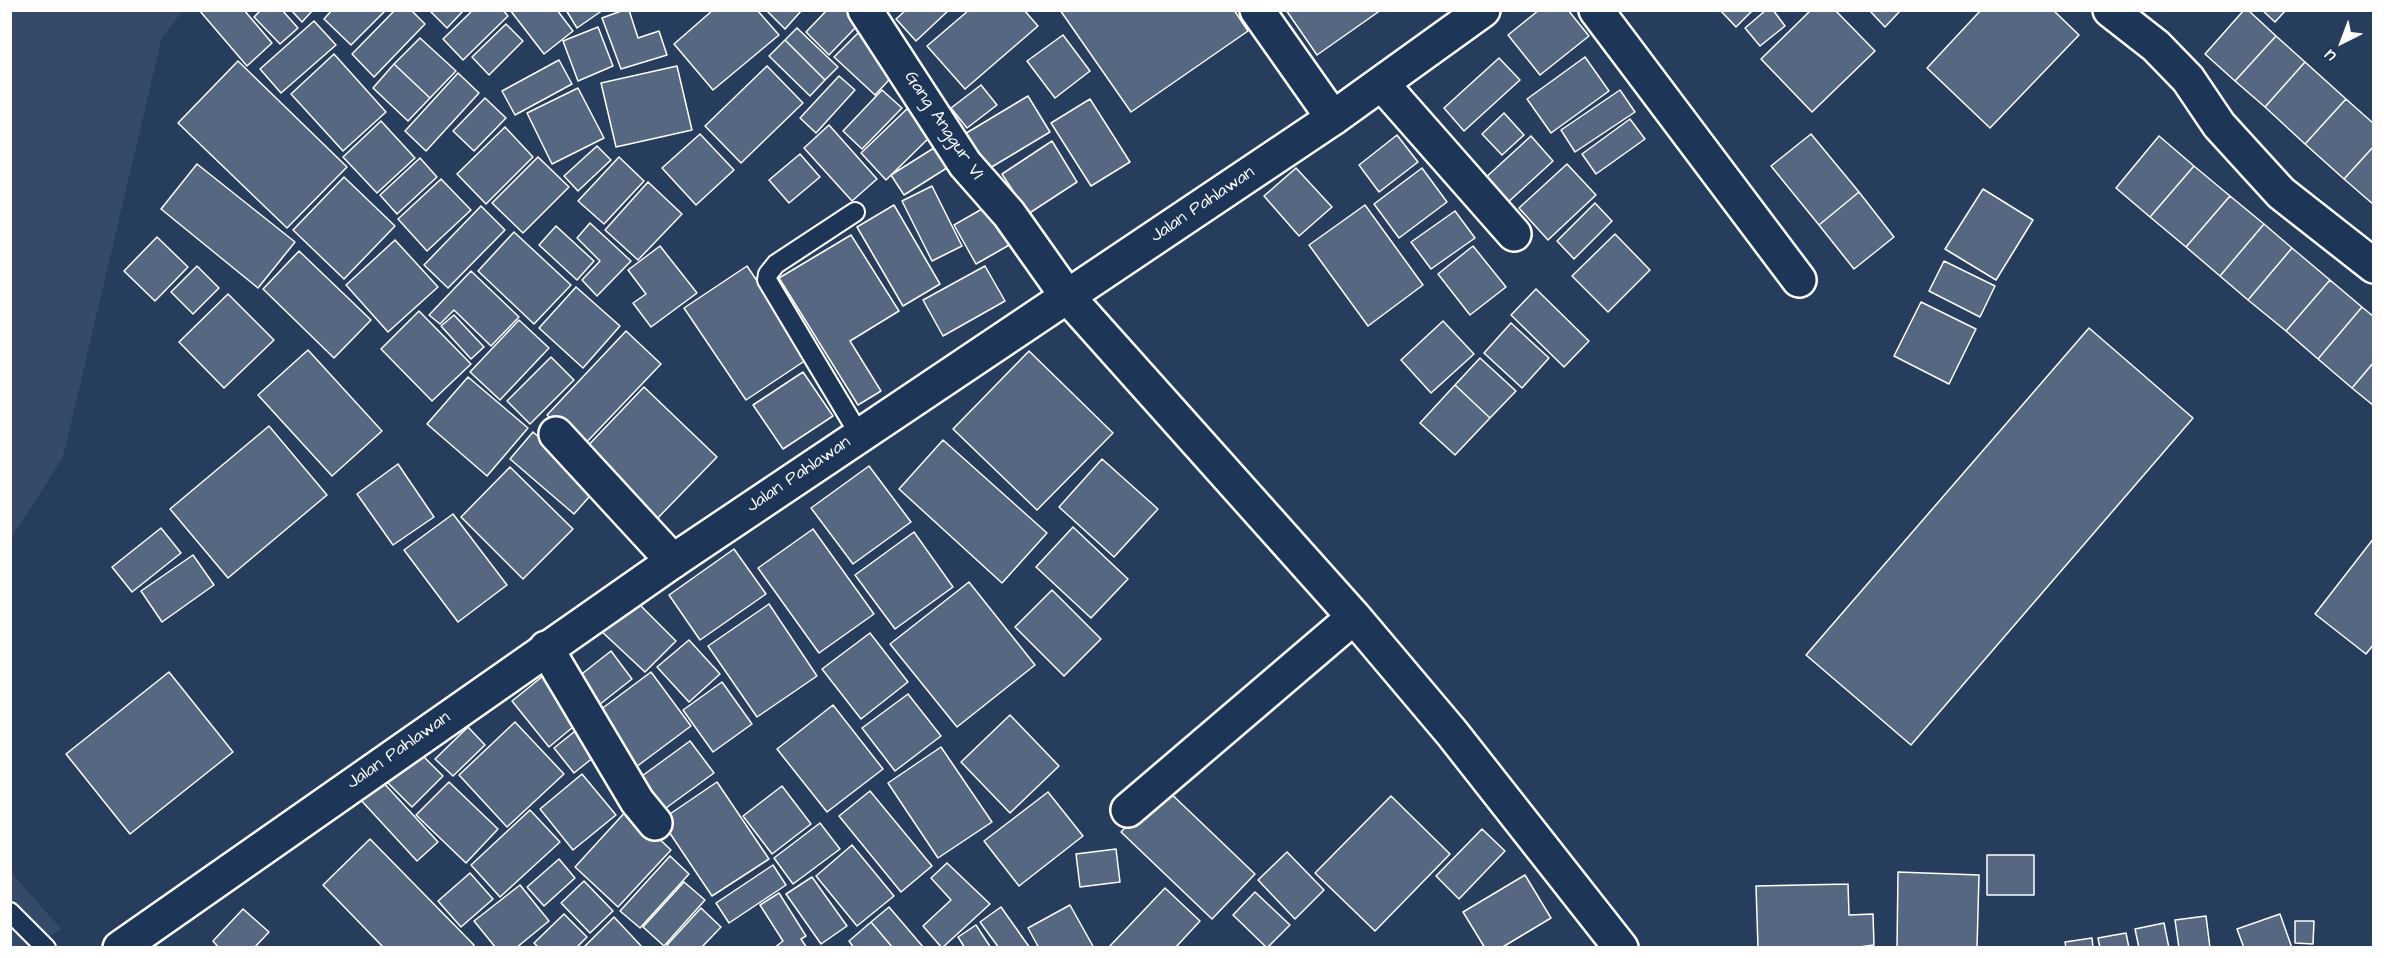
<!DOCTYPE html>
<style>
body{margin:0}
#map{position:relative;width:2384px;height:958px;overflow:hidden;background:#263d5e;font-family:"Architects Daughter",sans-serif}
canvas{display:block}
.frame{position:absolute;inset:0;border:12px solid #fff;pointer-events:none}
.north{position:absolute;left:2312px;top:12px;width:60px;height:60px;-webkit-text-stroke:4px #1d3557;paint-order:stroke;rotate:222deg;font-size:16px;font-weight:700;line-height:24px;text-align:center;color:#fff}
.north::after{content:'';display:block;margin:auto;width:21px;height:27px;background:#fff;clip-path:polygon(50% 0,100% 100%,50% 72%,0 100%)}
</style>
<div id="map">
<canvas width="2384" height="958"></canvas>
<div class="frame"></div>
<div class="north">U</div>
</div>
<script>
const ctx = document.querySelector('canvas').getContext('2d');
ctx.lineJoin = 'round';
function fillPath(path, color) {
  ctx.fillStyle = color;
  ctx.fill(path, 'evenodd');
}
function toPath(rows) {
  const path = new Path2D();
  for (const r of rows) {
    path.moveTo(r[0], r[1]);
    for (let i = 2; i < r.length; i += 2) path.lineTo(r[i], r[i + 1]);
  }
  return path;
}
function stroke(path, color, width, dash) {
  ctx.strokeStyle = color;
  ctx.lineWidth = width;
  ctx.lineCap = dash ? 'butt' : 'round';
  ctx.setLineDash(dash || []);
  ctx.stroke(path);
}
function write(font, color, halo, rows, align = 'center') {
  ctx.font = font + ' "Architects Daughter",sans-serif';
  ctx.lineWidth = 5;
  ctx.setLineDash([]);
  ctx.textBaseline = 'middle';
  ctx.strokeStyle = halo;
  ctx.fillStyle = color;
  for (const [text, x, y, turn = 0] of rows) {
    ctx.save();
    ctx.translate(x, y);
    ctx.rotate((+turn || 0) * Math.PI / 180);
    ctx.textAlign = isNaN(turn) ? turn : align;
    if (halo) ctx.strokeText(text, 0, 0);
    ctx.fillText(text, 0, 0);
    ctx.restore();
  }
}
fillPath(toPath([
 [11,10,183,11,162,37,63,457,11,539],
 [10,871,61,929,32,947,11,947]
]), '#344a68');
const building = toPath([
 [199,10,244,10,272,43,247,66,199,10],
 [261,10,282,10,298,28,280,44,254,17,261,10],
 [291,10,313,10,302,22,291,10],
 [332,10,386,10,351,45,324,19,332,10],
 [395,10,411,10,425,24,374,77,352,54,395,10],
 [429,10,464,10,447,28,429,10],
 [473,10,503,10,508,16,463,60,443,39,473,10],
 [510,10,557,10,573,31,544,54,510,10],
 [566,10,603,10,577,28,566,10],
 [624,10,629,10,638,38,659,31,667,55,621,69,602,18,624,10],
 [713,10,757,10,779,35,713,90,674,44,713,10],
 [766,10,802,10,785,29,766,10],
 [827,10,847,10,860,23,829,55,806,32,827,10],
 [906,10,949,10,916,41,896,19,906,10],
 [969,10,1024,10,1038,26,965,89,927,46,969,10],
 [1060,10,1234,10,1248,31,1131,112,1060,10],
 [1286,10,1381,10,1317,55,1286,10],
 [1539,10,1568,10,1589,36,1540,75,1508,35,1539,10],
 [1720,10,1753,10,1736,27,1720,10],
 [1766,10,1773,10,1785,26,1760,46,1745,28,1766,10],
 [1811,10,1835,10,1875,51,1812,112,1761,59,1811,10],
 [1869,10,1901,10,1885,27,1869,10],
 [1981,10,2053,10,2079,35,1990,128,1927,68,1981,10],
 [2244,10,2248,10,2276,36,2235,81,2205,54,2244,10],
 [2262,10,2286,10,2275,22,2262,10],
 [314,21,336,45,281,93,260,69,314,21],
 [506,24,523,41,489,75,472,57,506,24],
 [598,27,613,66,578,81,563,41,598,27],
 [797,28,838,67,825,80,785,40,797,28],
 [861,30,901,67,875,95,834,57,861,30],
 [1063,35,1090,71,1055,98,1027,61,1063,35],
 [2276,36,2305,62,2265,107,2235,81,2276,36],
 [420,38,456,71,430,98,394,64,420,38],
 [785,40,825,80,810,96,769,56,785,40],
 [334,54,386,112,343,151,291,94,334,54],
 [1585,57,1609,91,1551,133,1527,99,1585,57],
 [1499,58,1520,80,1464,131,1444,108,1499,58],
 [559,60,572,84,515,115,502,91,559,60],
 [238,61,347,167,287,228,178,123,238,61],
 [2305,62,2346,99,2305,144,2265,107,2305,62],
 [394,64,430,98,408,121,373,88,394,64],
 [677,66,692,130,616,147,601,83,677,66],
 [767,66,803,103,741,163,705,126,767,66],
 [458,73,479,93,426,151,405,131,458,73],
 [839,76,855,90,816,133,800,118,839,76],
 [981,85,997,105,967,128,951,108,981,85],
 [578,88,604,138,552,164,527,113,578,88],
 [882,90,902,108,862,149,843,131,882,90],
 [1620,90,1635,112,1575,152,1561,130,1620,90],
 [1028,96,1050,132,985,171,963,135,1028,96],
 [485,98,506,118,474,151,453,131,485,98],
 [1090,99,1130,162,1091,186,1051,123,1090,99],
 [2346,99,2374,124,2374,146,2344,179,2305,144,2346,99],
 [909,107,934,133,886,180,861,153,909,107],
 [1504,113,1524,135,1502,155,1482,134,1504,113],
 [1630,119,1645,139,1596,174,1582,154,1630,119],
 [381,121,415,158,377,193,343,157,381,121],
 [829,125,877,179,852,201,804,148,829,125],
 [505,127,533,157,486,204,457,174,505,127],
 [700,134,734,170,696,205,662,168,700,134],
 [1811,134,1859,192,1819,225,1771,166,1811,134],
 [1397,135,1418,162,1379,192,1359,165,1397,135],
 [1531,136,1553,161,1505,205,1483,180,1531,136],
 [2159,136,2194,166,2150,217,2116,188,2159,136],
 [1052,141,1077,182,1028,214,1002,174,1052,141],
 [597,146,611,160,578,191,564,176,597,146],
 [937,146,950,166,904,195,891,175,937,146],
 [2374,146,2374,205,2344,179,2374,146],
 [800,154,820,177,789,203,769,180,800,154],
 [538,157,569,187,523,233,492,203,538,157],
 [619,157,644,181,604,224,578,201,619,157],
 [420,158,437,177,397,214,380,195,420,158],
 [197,164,295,242,258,288,161,209,197,164],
 [1567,164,1596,195,1548,240,1519,208,1567,164],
 [2194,166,2230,196,2186,247,2150,217,2194,166],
 [1296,168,1332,207,1299,236,1264,196,1296,168],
 [1422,168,1447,202,1399,238,1374,204,1422,168],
 [344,177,395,226,344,279,293,230,344,177],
 [441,179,471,210,427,251,398,219,441,179],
 [648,182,682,214,638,260,605,230,648,182],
 [932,186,962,246,932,261,902,201,932,186],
 [1983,189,2033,220,1996,280,1945,249,1983,189],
 [1859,192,1894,237,1854,269,1819,225,1859,192],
 [2230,196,2264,224,2220,276,2186,247,2230,196],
 [996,201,1018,240,976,264,954,225,996,201],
 [1595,203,1612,221,1574,259,1557,241,1595,203],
 [894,205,940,284,903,306,857,227,894,205],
 [1365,205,1423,285,1368,326,1309,245,1365,205],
 [481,206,505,230,448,288,424,265,481,206],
 [1455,211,1475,238,1431,269,1411,242,1455,211],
 [590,223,631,261,597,296,582,280,600,261,577,238,590,223],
 [2264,224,2292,248,2248,300,2220,276,2264,224],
 [556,226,594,261,577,280,539,245,556,226],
 [514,232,571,285,534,324,478,271,514,232],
 [1615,234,1650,270,1608,312,1572,276,1615,234],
 [851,235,899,311,850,341,881,391,858,405,779,278,851,235],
 [157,237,188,267,155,301,124,271,157,237],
 [395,240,438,287,388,332,346,285,395,240],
 [660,246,697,293,651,327,633,303,646,294,628,270,660,246],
 [1473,246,1506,287,1470,315,1438,274,1473,246],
 [2292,248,2330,280,2286,331,2248,300,2292,248],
 [299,251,371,320,334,358,263,289,299,251],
 [1944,261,1995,286,1980,317,1929,291,1944,261],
 [197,266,219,288,193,314,171,292,197,266],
 [747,266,809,358,746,400,684,308,747,266],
 [985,266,1005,301,943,336,923,300,985,266],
 [471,271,519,317,491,346,454,310,440,324,429,315,471,271],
 [2330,280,2362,307,2318,359,2286,331,2330,280],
 [576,287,620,326,583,368,539,328,576,287],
 [1536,289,1589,341,1564,367,1511,315,1536,289],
 [228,294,274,340,224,388,179,342,228,294],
 [1921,302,1976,329,1949,384,1894,356,1921,302],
 [2362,307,2374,317,2374,362,2352,388,2318,359,2362,307],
 [419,311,471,364,432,401,381,349,419,311],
 [454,315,484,347,471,359,441,326,454,315],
 [519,320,549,348,500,400,470,372,519,320],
 [1443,321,1474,354,1431,393,1401,360,1443,321],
 [1511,323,1549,358,1522,388,1484,353,1511,323],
 [2089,328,2193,418,1911,745,1806,655,2089,328],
 [626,331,661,364,581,448,547,415,626,331],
 [308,350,382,431,332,476,258,395,308,350],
 [1029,351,1113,433,1037,510,953,429,1029,351],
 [551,357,574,380,530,424,507,401,551,357],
 [1480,358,1516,391,1490,418,1455,385,1480,358],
 [2374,362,2374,406,2352,388,2374,362],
 [803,372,833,416,783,449,753,405,803,372],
 [468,377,528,428,487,476,427,424,468,377],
 [1455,385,1490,418,1455,455,1420,423,1455,385],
 [644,387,717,457,651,525,579,455,644,387],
 [269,426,327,495,228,578,170,509,269,426],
 [533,432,597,488,574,514,510,459,533,432],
 [943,440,1047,533,1002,583,899,489,943,440],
 [1102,459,1158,509,1114,557,1059,507,1102,459],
 [398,464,434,517,393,545,357,494,398,464],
 [869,466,911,522,853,564,811,508,869,466],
 [510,467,573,529,523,579,461,517,510,467],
 [453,514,507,585,458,622,404,550,453,514],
 [1073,527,1128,579,1091,618,1036,567,1073,527],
 [161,528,181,553,132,592,112,567,161,528],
 [813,529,874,614,819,653,758,568,813,529],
 [914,532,953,587,895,629,855,575,914,532],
 [2374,538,2374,644,2366,654,2315,614,2374,538],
 [734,549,766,594,700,640,669,595,734,549],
 [193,555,214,585,162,622,141,591,193,555],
 [969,582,1035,665,957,727,890,644,969,582],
 [1052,590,1101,639,1064,676,1015,627,1052,590],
 [632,597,676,641,645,672,600,630,632,597],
 [769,604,817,676,757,717,708,646,769,604],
 [870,633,908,682,861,719,822,669,870,633],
 [689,640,720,674,689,702,657,667,689,640],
 [611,651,632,679,590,712,569,684,611,651],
 [169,672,233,752,130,834,66,754,169,672],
 [548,672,585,717,549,747,512,701,548,672],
 [651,672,691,726,632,770,592,716,651,672],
 [722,682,752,724,713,752,683,710,722,682],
 [908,694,941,736,895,771,862,728,908,694],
 [833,705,883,769,827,812,777,749,833,705],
 [1010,715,1059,766,1010,813,961,762,1010,715],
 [515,722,564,774,507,827,459,775,515,722],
 [584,724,604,749,574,773,554,748,584,724],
 [468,727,485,745,453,776,435,759,468,727],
 [690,741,714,773,655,816,631,784,690,741],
 [941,747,992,822,938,858,888,783,941,747],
 [418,751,443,776,412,807,387,782,418,751],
 [582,774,616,815,573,850,540,809,582,774],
 [380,779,438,842,417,861,359,798,380,779],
 [449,782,498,829,466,863,416,815,449,782],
 [717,782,769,859,712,896,661,820,717,782],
 [782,786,811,824,772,854,743,816,782,786],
 [1164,787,1255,874,1212,919,1121,832,1164,787],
 [870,791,932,866,901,892,839,816,870,791],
 [1048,792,1083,836,1019,886,984,841,1048,792],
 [1391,796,1450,854,1375,931,1315,873,1391,796],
 [628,809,671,850,618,907,575,867,628,809],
 [530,810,560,842,500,897,471,865,530,810],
 [820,823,840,849,793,884,774,858,820,823],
 [1482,829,1505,851,1459,899,1436,876,1482,829],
 [370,839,474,945,472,948,384,948,323,885,370,839],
 [852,845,894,896,857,926,816,876,852,845],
 [1116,849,1120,882,1080,887,1076,854,1116,849],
 [1287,852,1324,890,1295,919,1258,880,1287,852],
 [1987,855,2034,855,2034,895,1987,895,1987,855],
 [670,856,689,874,640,928,620,911,670,856],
 [559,859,575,878,544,906,527,887,559,859],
 [947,863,990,904,942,948,923,926,951,900,931,878,947,863],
 [773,865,786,885,729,923,716,903,773,865],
 [1898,872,1979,875,1977,948,1897,948,1898,872],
 [470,873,493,899,461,927,438,901,470,873],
 [1525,875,1551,918,1501,948,1485,948,1463,912,1525,875],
 [812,877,847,926,821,944,786,894,812,877],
 [584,881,613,911,590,933,561,903,584,881],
 [684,882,705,900,664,946,643,927,684,882],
 [1848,884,1849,915,1873,914,1874,945,1852,948,1758,948,1756,886,1848,884],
 [520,885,549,921,516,948,496,948,474,921,520,885],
 [1165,888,1200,921,1175,948,1108,948,1165,888],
 [1255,892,1290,925,1267,948,1233,915,1255,892],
 [779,893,806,936,801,939,807,948,774,948,783,941,760,905,779,893],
 [1070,905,1094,948,1039,948,1028,928,1070,905],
 [889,907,924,948,893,948,871,922,889,907],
 [1001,907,1030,948,999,948,980,922,1001,907],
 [701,908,721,927,701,948,669,948,667,945,701,908],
 [243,909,269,932,254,948,219,948,213,941,243,909],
 [564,914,587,937,576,948,539,948,534,943,564,914],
 [2280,914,2292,948,2244,948,2237,929,2280,914],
 [2206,916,2210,948,2179,948,2175,920,2206,916],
 [614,917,643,948,583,948,614,917],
 [2295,921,2314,921,2313,944,2295,943,2295,921],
 [871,922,893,948,854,948,849,941,871,922],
 [2164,923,2169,948,2139,948,2135,929,2164,923],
 [976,925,991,948,965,948,958,937,976,925],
 [2126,933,2129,948,2100,948,2098,938,2126,933],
 [2092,938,2093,948,2066,948,2065,942,2092,938]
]);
fillPath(building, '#556781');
stroke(building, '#fff', 1.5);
const service = toPath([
 [855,212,776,264,768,274,767,280,859,434],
 [10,912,46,948]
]);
const minor = toPath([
 [865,10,965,164,1009,214,1067,296,1354,617,1452,733,1621,948],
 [1257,10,1333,118],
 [1596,10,1799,280],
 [2110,10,2156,46,2188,79,2219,125,2281,193,2374,266],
 [1382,84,1514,234],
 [556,434,673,561],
 [546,648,637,801,655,823],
 [1128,810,1354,617]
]);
const secondary = toPath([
 [120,948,673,561,1333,118,1483,10]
]);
stroke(service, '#fff', 22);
stroke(minor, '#fff', 38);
stroke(secondary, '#fff', 38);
stroke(service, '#1d3557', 18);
stroke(minor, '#1d3557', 33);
stroke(secondary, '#1d3557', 33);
write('18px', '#fff', '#1d3557', [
 ["Gang Anggur VI",943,126,56],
 ["Jalan Pahlawan",1203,205,-34],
 ["Jalan Pahlawan",799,475,-34],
 ["Jalan Pahlawan",399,751,-35]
]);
</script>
